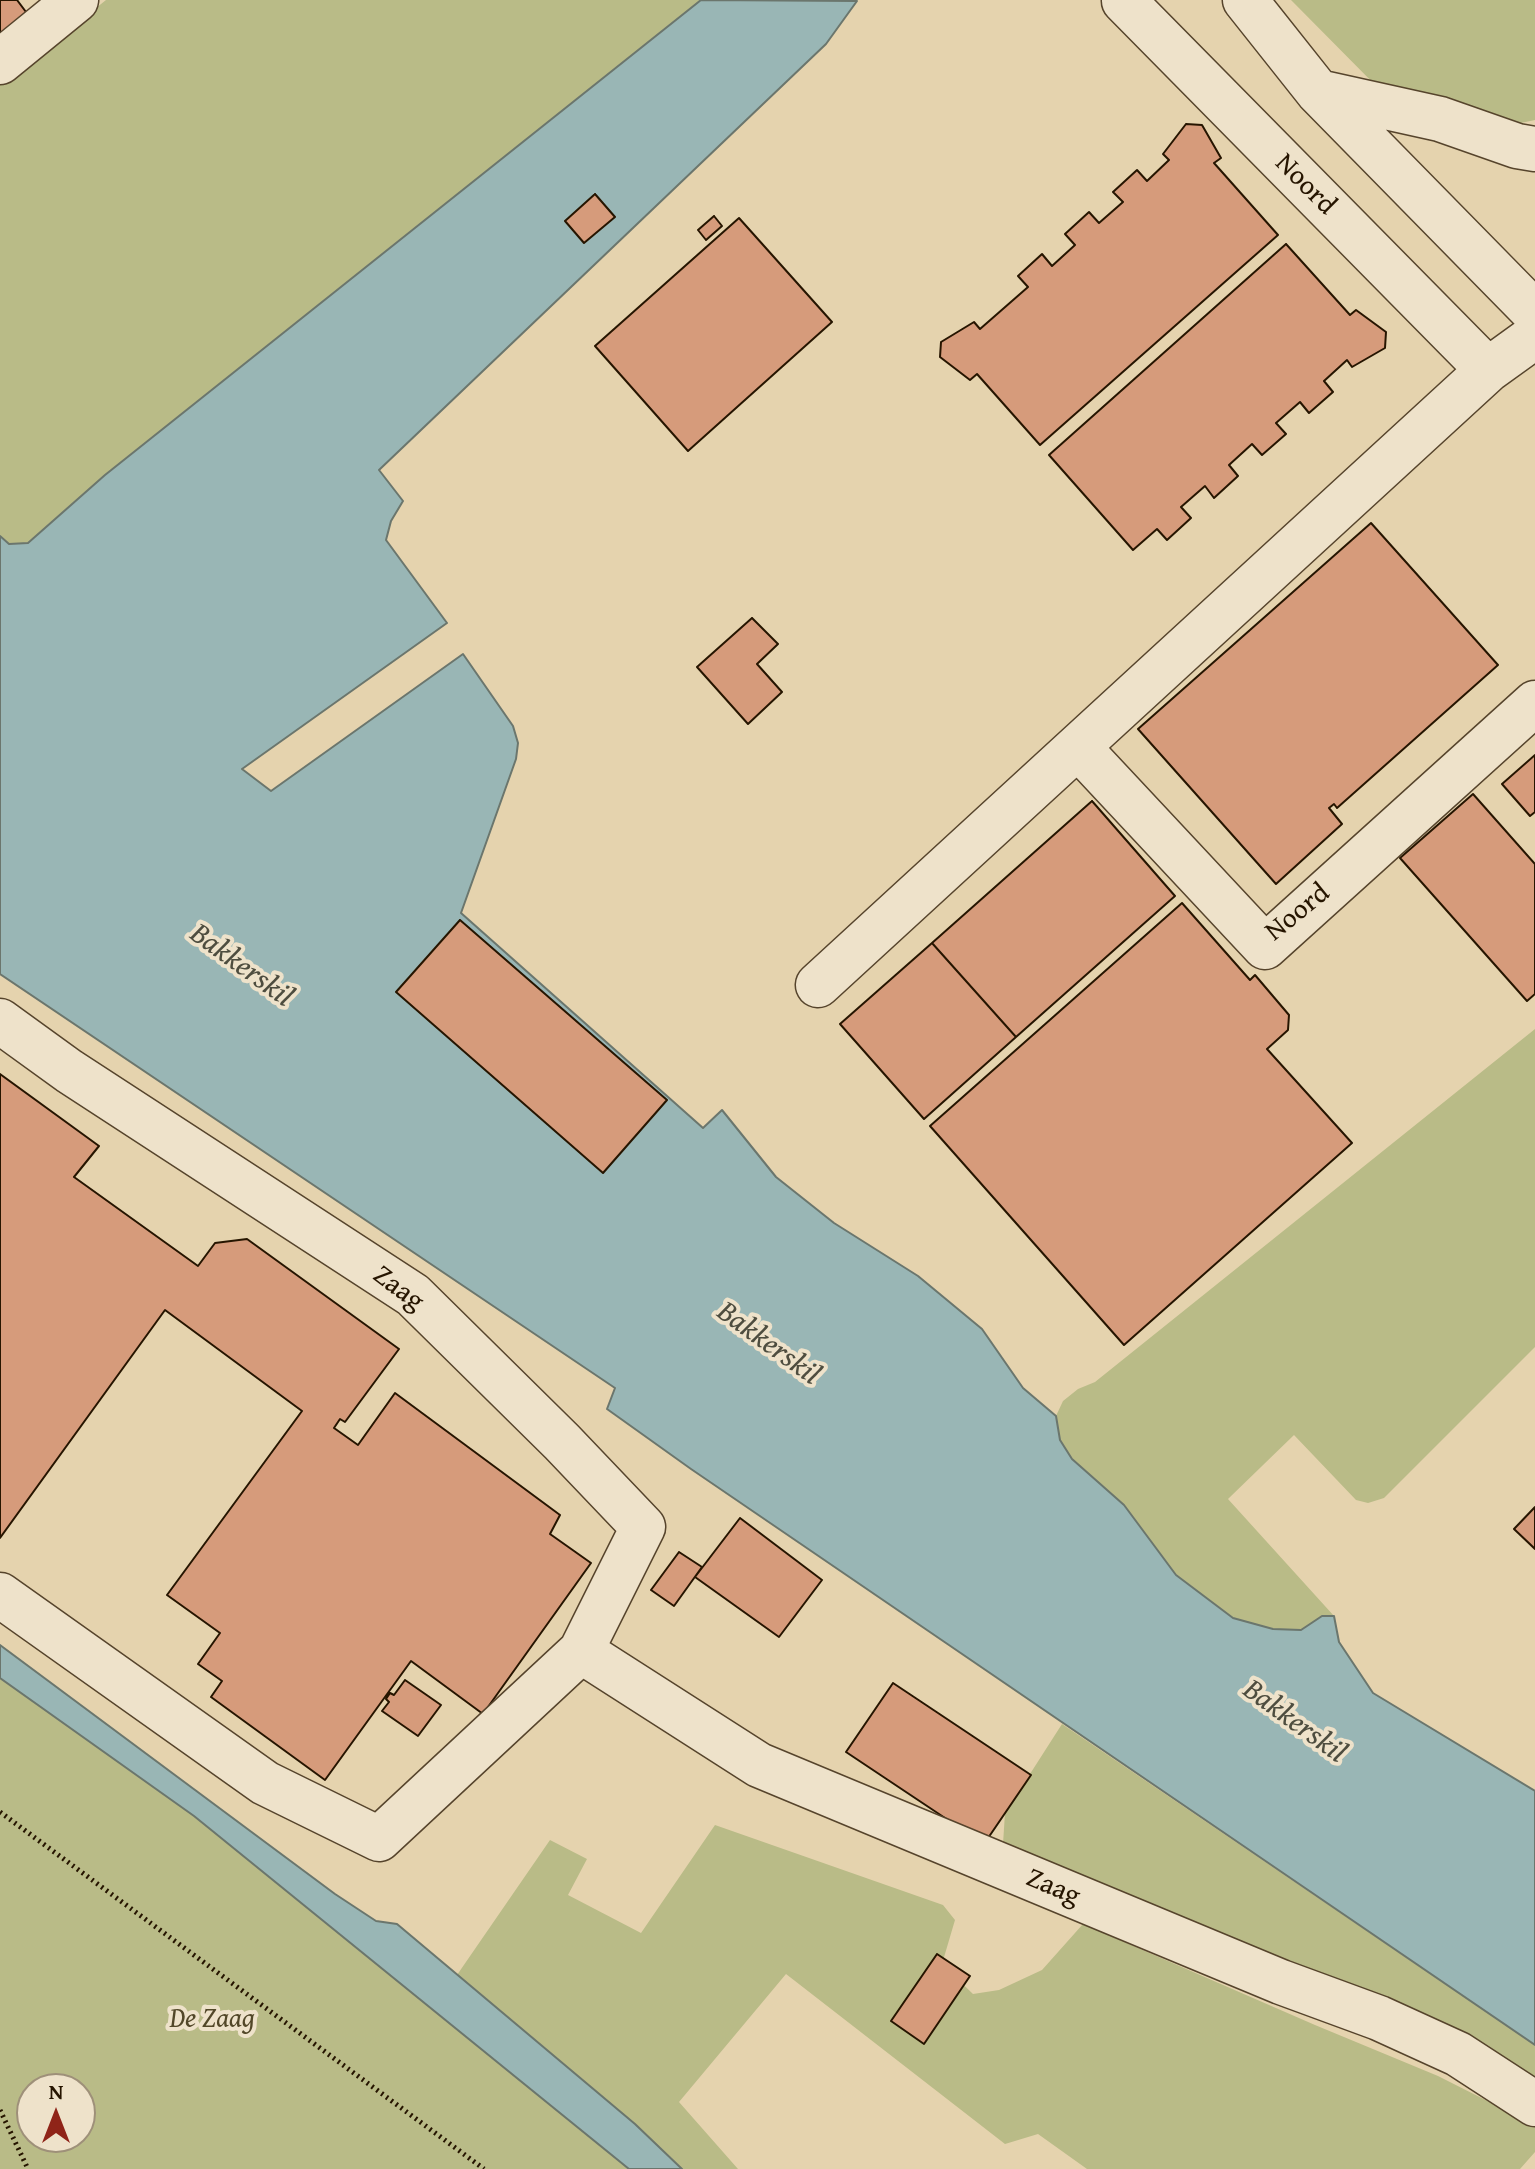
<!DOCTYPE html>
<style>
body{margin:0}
#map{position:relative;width:1535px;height:2169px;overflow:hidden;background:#e5d3ae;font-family:"Gentium Book Plus",serif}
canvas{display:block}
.north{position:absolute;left:16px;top:2073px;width:80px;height:80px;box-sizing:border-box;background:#eee2ca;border:2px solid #9e9079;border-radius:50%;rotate:0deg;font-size:22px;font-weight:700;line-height:32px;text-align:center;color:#261500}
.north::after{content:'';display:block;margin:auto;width:28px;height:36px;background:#8f2418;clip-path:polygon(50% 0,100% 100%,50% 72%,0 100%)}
</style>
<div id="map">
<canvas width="1535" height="2169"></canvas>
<div class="north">N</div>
</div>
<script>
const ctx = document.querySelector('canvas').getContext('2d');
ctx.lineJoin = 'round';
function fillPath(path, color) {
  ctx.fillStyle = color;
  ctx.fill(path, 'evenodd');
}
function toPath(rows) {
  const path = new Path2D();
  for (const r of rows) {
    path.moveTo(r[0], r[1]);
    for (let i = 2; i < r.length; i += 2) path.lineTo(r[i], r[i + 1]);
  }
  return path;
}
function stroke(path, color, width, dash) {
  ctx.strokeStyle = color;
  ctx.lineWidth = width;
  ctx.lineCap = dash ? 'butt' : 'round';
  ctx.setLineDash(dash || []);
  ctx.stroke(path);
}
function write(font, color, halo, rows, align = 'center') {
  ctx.font = font + ' "Gentium Book Plus",serif';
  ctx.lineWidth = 8;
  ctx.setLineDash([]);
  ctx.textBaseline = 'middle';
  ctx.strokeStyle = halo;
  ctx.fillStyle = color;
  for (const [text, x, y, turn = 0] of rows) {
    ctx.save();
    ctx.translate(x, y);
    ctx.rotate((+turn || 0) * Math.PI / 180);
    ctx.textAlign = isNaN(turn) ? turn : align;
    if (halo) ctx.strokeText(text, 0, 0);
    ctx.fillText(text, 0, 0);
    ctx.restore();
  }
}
fillPath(toPath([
 [106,0,701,0,105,475,28,543,9,544,0,536,0,85],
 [1291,0,1535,0,1535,120,1492,129,1389,99],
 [1535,1029,1535,1347,1384,1498,1368,1503,1356,1500,1294,1435,1228,1499,1334,1616,1322,1616,1301,1630,1273,1629,1233,1618,1176,1575,1124,1505,1072,1459,1060,1440,1056,1416,1063,1401,1078,1389,1095,1382],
 [0,1678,194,1816,629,2169,0,2169],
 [32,2089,80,2089,80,2137,32,2137],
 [1062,1724,1535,2045,1535,2084,1003,1844,1005,1813],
 [715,1825,943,1905,955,1920,942,1964,973,1994,999,1990,1042,1970,1083,1924,1315,2025,1438,2076,1535,2125,1535,2152,1520,2169,1087,2169,1038,2134,1005,2144,786,1974,679,2102,738,2169,682,2169,635,2124,457,1975,550,1840,587,1859,568,1895,641,1933]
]), '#b9bb87');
const water = toPath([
 [701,0,857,1,826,44,379,470,403,501,391,521,386,540,447,623,242,769,271,791,463,654,513,726,518,743,516,759,461,913,703,1128,722,1110,776,1177,834,1223,918,1276,982,1329,1023,1388,1056,1416,1060,1440,1072,1459,1124,1505,1176,1575,1233,1618,1273,1629,1301,1630,1322,1616,1334,1616,1339,1642,1373,1693,1535,1791,1535,2045,691,1469,607,1409,615,1388,0,974,0,536,9,544,28,543,105,475,701,0],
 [0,1645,335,1894,376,1921,397,1924,635,2124,682,2169,629,2169,194,1816,0,1678,0,1645]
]);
fillPath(water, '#99b6b5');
stroke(water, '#6b766d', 2);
const building = toPath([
 [0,0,17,0,29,16,0,37,0,0],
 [1186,124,1202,125,1221,158,1214,163,1278,235,1040,445,977,374,970,380,940,357,941,342,974,322,980,329,1028,287,1018,276,1042,254,1052,266,1075,245,1065,234,1089,212,1099,223,1123,202,1113,192,1137,170,1147,181,1169,160,1163,154,1186,124],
 [595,194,615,217,584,243,565,221,595,194],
 [714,216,722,226,706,240,698,230,714,216],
 [739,218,832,322,688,451,595,346,739,218],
 [1286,244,1350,315,1356,310,1386,332,1385,348,1352,367,1347,360,1324,381,1333,392,1309,413,1300,402,1276,423,1286,434,1262,455,1252,444,1229,465,1238,476,1214,498,1205,486,1181,507,1191,518,1167,540,1157,529,1133,550,1049,455,1286,244],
 [1371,523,1498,665,1337,808,1334,804,1329,808,1342,824,1276,884,1138,729,1371,523],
 [752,618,778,644,757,664,782,692,748,724,697,667,752,618],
 [1535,755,1535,812,1530,816,1502,784,1535,755],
 [1473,794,1535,864,1535,994,1527,1001,1400,858,1473,794],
 [1092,801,1175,896,1016,1037,932,943,1092,801],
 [1182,903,1250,980,1255,975,1289,1015,1288,1030,1267,1049,1352,1143,1124,1345,930,1126,1182,903],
 [460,920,667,1100,603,1173,396,992,460,920],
 [932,943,1016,1037,924,1119,840,1024,932,943],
 [0,1074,99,1146,74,1177,198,1266,215,1243,247,1239,399,1349,345,1422,340,1419,334,1428,358,1445,395,1393,560,1515,550,1534,591,1563,483,1714,411,1661,325,1780,211,1697,222,1681,198,1664,220,1633,167,1595,302,1411,165,1310,0,1538,0,1074],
 [1535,1507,1535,1549,1514,1529,1535,1507],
 [740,1518,822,1580,779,1637,695,1577,740,1518],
 [679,1552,702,1567,674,1606,651,1590,679,1552],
 [405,1680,441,1705,418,1736,382,1711,389,1702,386,1699,390,1693,394,1695,405,1680],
 [893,1683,1031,1775,984,1844,846,1752,893,1683],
 [937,1954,970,1976,924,2044,891,2021,937,1954]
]);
fillPath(building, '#d69b7b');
stroke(building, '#261500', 2);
const minor = toPath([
 [1125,0,1124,1,1488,370],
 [1245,0,1318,92,1535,313],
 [0,62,76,0],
 [1318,92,1440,119,1517,146,1535,149],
 [1078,747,1265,947,1535,703],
 [818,985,1488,370,1535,336],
 [0,1021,69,1071,413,1295,562,1442,643,1527,581,1651,379,1839,265,1783,0,1595],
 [581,1651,759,1765,1281,1982,1379,2018,1458,2054,1535,2104]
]);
stroke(minor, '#56442c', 47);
stroke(toPath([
 [0,1812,484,2169],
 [0,2110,28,2169]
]), '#261500', 5, [2, 4]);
stroke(minor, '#eee2ca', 44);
write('28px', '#261500', '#eee2ca', [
 ["Noord",1305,185,45],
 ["Noord",1298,913,-39],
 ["Zaag",398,1289,37],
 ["Zaag",1053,1888,23]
]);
write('italic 28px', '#524728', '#eee2ca', [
 ["De Zaag",212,2020]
]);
write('italic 30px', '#4e4d3f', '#eee2ca', [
 ["Bakkerskil",241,966,36],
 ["Bakkerskil",768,1344,36],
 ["Bakkerskil",1294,1722,36]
]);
</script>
